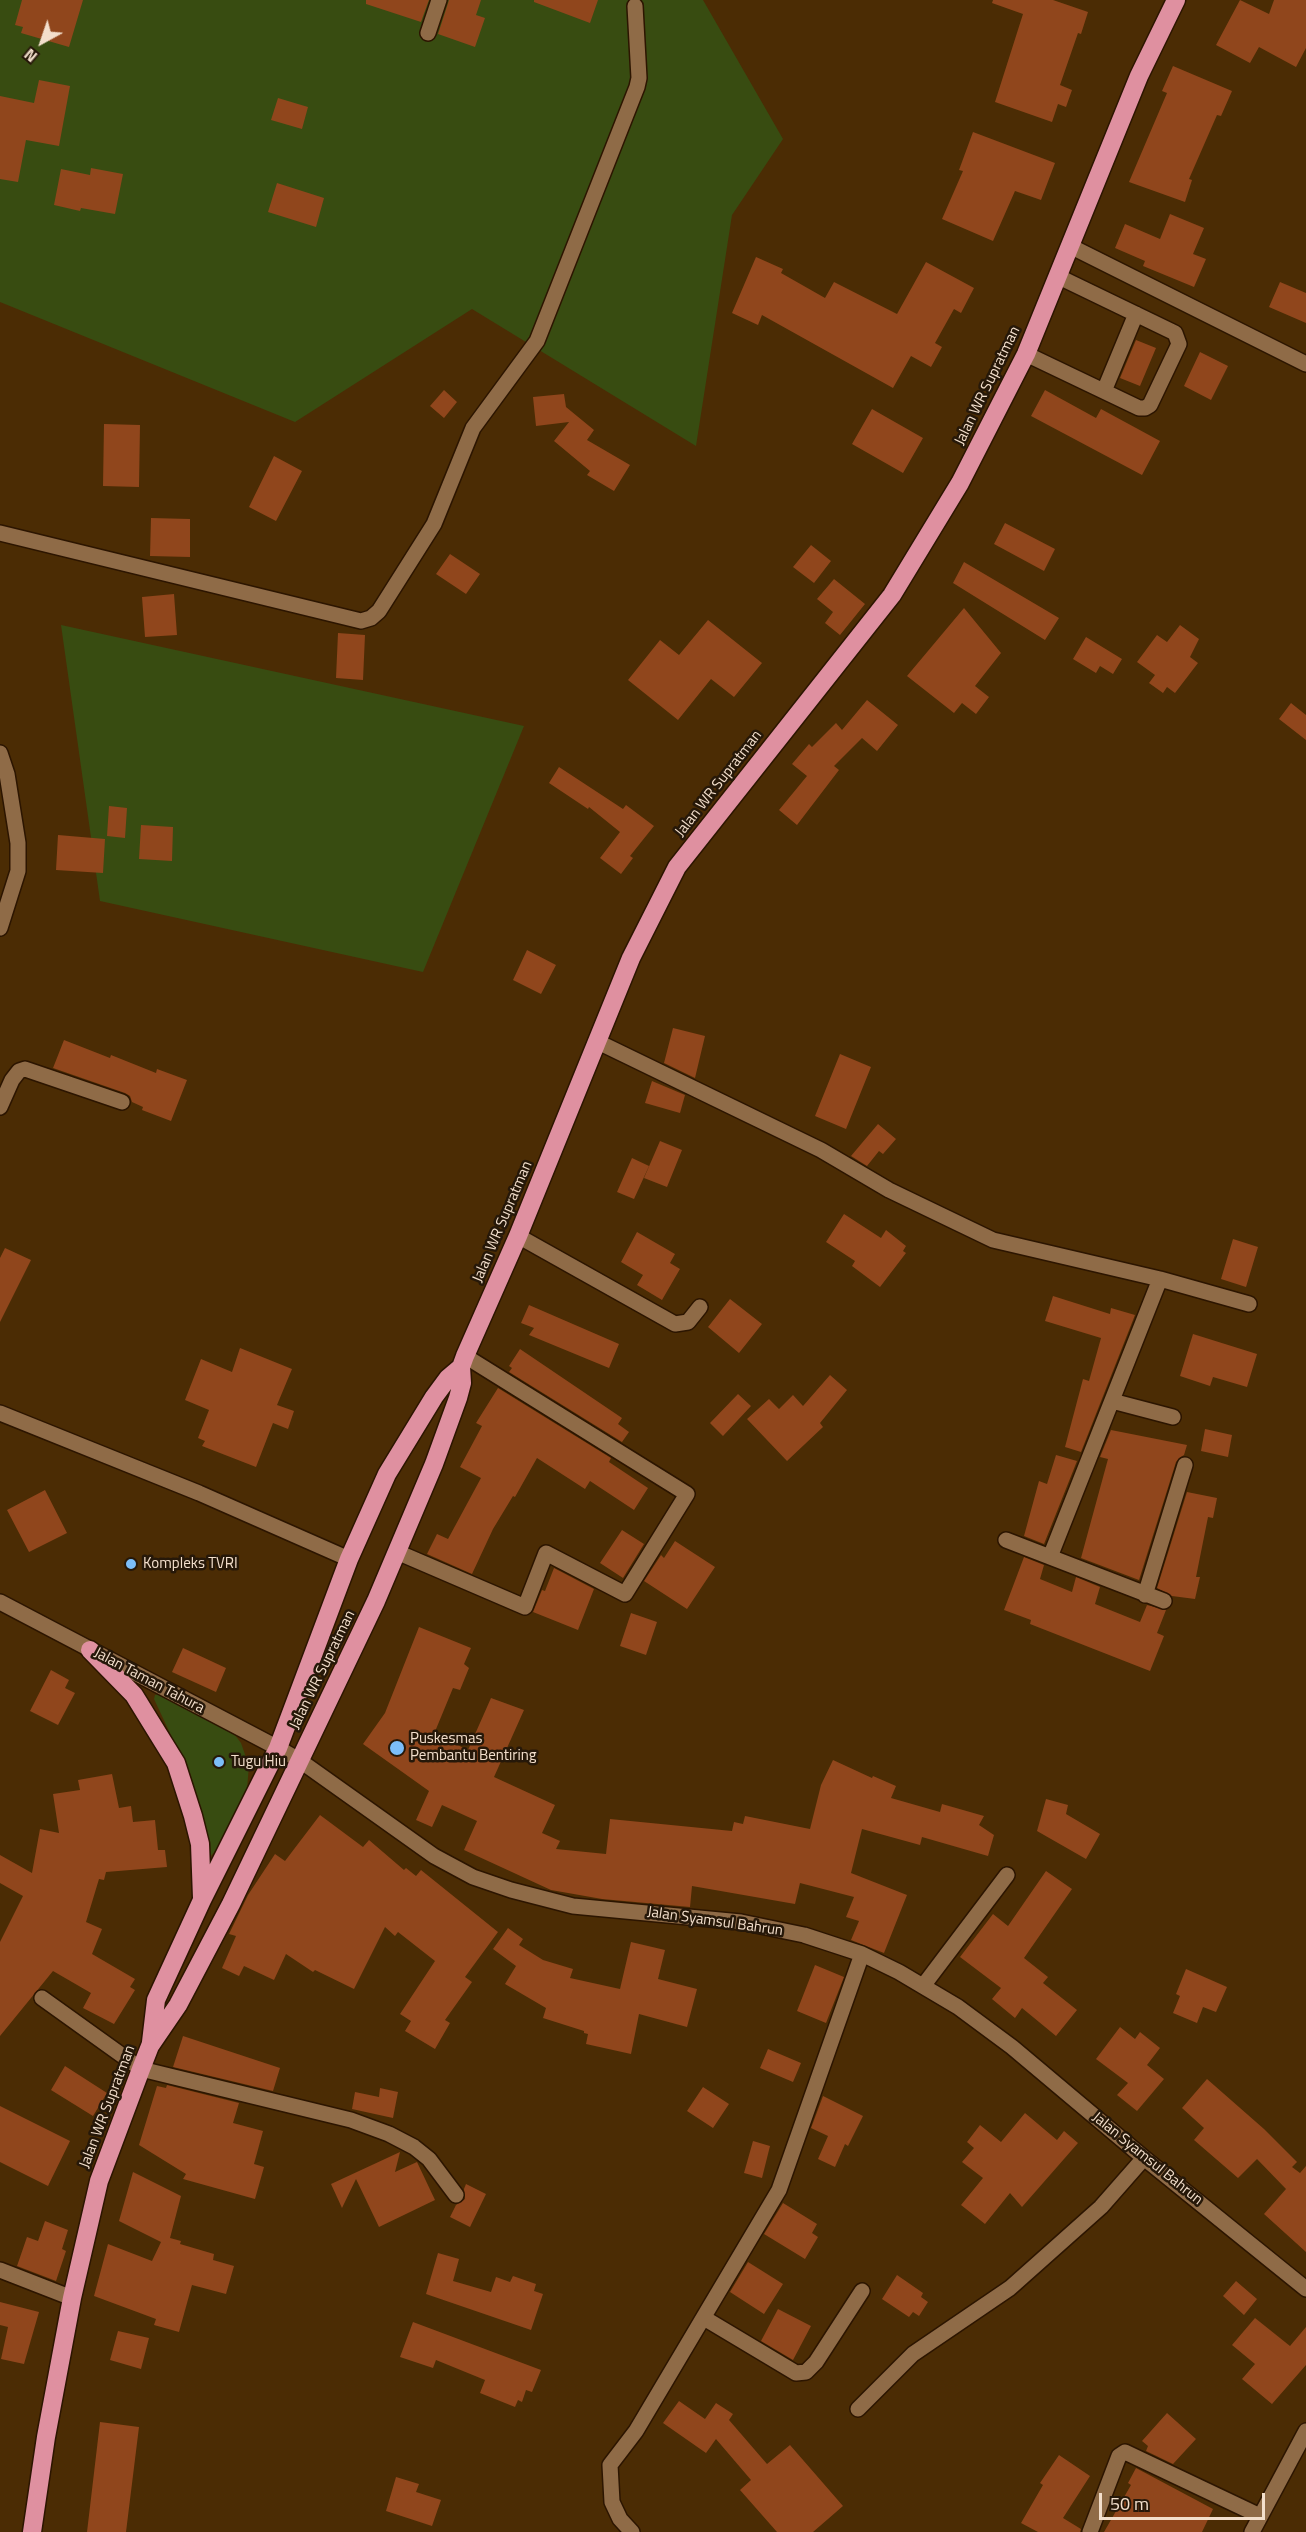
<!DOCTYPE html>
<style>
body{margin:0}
#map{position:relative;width:1306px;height:2532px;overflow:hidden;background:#4b2c04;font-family:"Titillium Web",sans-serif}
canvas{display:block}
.north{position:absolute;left:12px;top:12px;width:60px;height:60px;-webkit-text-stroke:4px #261809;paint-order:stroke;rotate:220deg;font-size:16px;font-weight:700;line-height:24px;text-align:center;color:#f3dfcc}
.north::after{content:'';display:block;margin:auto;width:21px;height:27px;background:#f3dfcc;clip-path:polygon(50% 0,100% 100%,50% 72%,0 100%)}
.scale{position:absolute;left:1099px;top:2493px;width:166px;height:27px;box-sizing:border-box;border:3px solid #f3dfcc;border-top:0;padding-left:8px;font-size:18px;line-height:21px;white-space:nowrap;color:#f3dfcc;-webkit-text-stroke:4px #261809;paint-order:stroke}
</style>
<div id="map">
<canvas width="1306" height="2532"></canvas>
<div class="north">N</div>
<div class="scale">50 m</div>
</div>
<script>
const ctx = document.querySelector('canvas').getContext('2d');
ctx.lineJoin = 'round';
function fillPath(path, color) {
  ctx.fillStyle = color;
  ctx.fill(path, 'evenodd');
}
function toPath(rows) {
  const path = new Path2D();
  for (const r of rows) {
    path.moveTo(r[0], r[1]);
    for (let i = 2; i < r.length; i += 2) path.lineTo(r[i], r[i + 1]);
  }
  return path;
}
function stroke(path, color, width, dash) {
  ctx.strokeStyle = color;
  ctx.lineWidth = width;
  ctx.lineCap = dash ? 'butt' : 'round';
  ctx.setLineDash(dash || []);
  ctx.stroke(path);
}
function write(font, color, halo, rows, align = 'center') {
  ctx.font = font + ' "Titillium Web",sans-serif';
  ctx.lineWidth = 5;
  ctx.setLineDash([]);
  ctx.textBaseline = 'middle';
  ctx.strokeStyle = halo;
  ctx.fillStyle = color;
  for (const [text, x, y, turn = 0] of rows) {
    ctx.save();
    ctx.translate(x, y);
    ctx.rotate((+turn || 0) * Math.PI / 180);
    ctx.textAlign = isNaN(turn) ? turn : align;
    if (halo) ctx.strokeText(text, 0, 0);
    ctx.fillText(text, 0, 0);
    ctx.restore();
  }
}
fillPath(toPath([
 [0,0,703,0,783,139,732,215,696,446,472,309,295,422,0,302],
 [61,625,524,726,423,972,100,901],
 [159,1694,235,1735,241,1743,249,1766,247,1789,216,1850,211,1856,208,1851,205,1823,183,1761,154,1699,155,1695]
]), '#384c11');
fillPath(toPath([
 [22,0,83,0,69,47,21,33,23,27,15,25],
 [366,0,429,0,421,22,366,4],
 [449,0,481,0,476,15,485,18,475,47,438,34],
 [534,0,598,0,590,23,534,2],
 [993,0,1053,0,1088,12,1081,34,1078,33,1060,85,1072,90,1066,107,1058,104,1052,122,995,102,1023,14,992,3],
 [1240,0,1269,14,1274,0,1306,0,1306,48,1296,67,1259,47,1250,63,1216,45],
 [1173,66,1232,91,1221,116,1217,115,1189,179,1192,180,1185,202,1129,182,1167,93,1162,91],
 [39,80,70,86,59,146,26,140,18,182,0,179,0,96,34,103],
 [278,98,308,107,302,129,271,120],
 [973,132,1055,163,1041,200,1015,191,993,241,942,219,963,171,959,170],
 [91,168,123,174,115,214,81,208,80,211,54,205,61,169,90,175],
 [277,183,324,198,316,227,268,212],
 [1170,214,1204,228,1193,254,1206,259,1194,287,1143,266,1145,261,1115,248,1125,224,1160,239],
 [756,257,783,269,781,273,825,298,834,282,897,314,926,262,974,288,961,313,954,309,935,343,942,347,931,367,911,356,893,388,762,315,758,325,732,313],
 [1280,282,1306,293,1306,323,1269,307],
 [1136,340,1156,348,1140,386,1120,378],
 [1200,352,1228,366,1211,400,1184,386],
 [444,390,457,402,444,418,430,406],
 [1045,390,1096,418,1101,409,1160,441,1142,475,1031,416],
 [564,394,566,407,594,430,587,440,630,465,614,491,587,475,590,471,554,441,569,422,536,426,533,397],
 [872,409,923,438,903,473,852,444],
 [104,424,140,425,139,487,103,486],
 [274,456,302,471,276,521,249,507],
 [151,518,190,519,190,557,150,556],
 [1005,523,1055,549,1044,571,994,544],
 [811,545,831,561,814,583,793,567],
 [450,554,480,574,466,594,436,574],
 [964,562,1059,618,1045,640,953,583],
 [834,579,865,604,840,635,825,623,833,612,817,599],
 [174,594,177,635,145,637,142,597],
 [964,608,1001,653,975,686,989,697,976,714,962,703,954,713,907,676],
 [708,620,762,663,734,697,711,679,678,720,628,680,660,640,679,655],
 [1180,625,1199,639,1190,657,1198,663,1175,693,1167,687,1163,693,1149,683,1155,675,1137,662,1157,635,1167,642],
 [338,633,365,635,363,680,336,678],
 [1086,637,1122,659,1113,674,1100,666,1096,673,1073,659],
 [867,700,898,725,877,751,862,738,834,766,839,770,797,825,779,810,807,776,792,764,809,744,812,747,836,723,842,730],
 [1291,703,1306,715,1306,740,1279,719],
 [559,767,623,809,626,805,654,826,630,856,633,858,621,874,600,858,620,832,589,807,588,809,549,783],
 [109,806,127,808,125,838,107,836],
 [141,825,173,827,172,861,139,859],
 [58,835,105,839,103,873,56,870],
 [527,950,556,965,541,994,513,980],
 [673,1028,705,1036,695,1078,664,1063],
 [64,1040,110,1058,111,1055,156,1073,157,1069,187,1080,171,1121,142,1110,143,1107,132,1102,130,1096,125,1093,53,1068],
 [840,1054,871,1067,846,1129,815,1116],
 [652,1081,685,1095,680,1113,645,1103],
 [878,1124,896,1139,883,1154,879,1151,867,1166,851,1156],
 [660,1141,682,1150,667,1187,644,1178],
 [632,1158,649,1166,634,1199,617,1192],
 [844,1214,881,1238,886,1230,906,1246,903,1251,906,1253,880,1287,852,1266,855,1261,826,1242],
 [637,1232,675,1254,670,1263,680,1269,662,1300,637,1285,643,1275,621,1262],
 [1233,1239,1258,1247,1246,1287,1221,1279],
 [5,1248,31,1260,0,1322,0,1258],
 [1053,1296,1110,1314,1111,1308,1135,1315,1081,1452,1065,1447,1083,1379,1089,1381,1101,1338,1045,1321],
 [730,1299,762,1324,739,1353,708,1327],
 [529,1305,619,1344,609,1368,529,1335,534,1328,521,1323],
 [1193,1334,1257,1354,1247,1387,1213,1377,1210,1386,1180,1376],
 [240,1348,292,1369,277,1405,294,1411,288,1429,273,1423,256,1467,202,1446,205,1441,198,1438,209,1410,185,1400,201,1359,232,1372],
 [520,1349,622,1418,618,1424,629,1432,622,1442,509,1372,512,1368,509,1366],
 [830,1375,847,1390,820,1423,823,1427,787,1461,747,1419,769,1399,779,1409,793,1395,803,1406],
 [498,1388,611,1458,609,1462,648,1488,634,1510,590,1481,585,1489,537,1458,515,1497,513,1496,493,1529,472,1574,427,1554,437,1534,448,1539,481,1478,460,1467,482,1426,476,1423],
 [738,1394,751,1406,723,1436,710,1423],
 [1205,1429,1232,1435,1228,1457,1201,1451],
 [1111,1430,1187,1445,1184,1455,1179,1458,1176,1462,1139,1580,1081,1558,1108,1459,1100,1457],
 [1056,1455,1077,1461,1044,1544,1024,1536,1039,1481,1047,1484],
 [45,1490,67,1533,29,1552,7,1510],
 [1187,1492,1217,1498,1213,1518,1208,1517,1196,1577,1200,1577,1195,1599,1172,1596,1157,1588],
 [622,1530,644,1544,623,1578,600,1563],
 [675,1541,715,1567,687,1609,644,1581,661,1555,664,1558],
 [1024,1557,1044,1565,1040,1579,1072,1592,1076,1577,1100,1587,1095,1604,1140,1622,1147,1605,1166,1610,1157,1633,1164,1636,1150,1671,1030,1624,1031,1620,1004,1610],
 [554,1568,594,1589,578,1630,533,1612,542,1590,545,1591],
 [631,1613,657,1622,646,1655,620,1646],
 [419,1627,471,1648,464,1664,469,1668,460,1690,453,1688,434,1734,468,1750,491,1698,524,1710,494,1777,555,1805,542,1833,560,1841,556,1849,606,1854,610,1819,732,1831,734,1822,743,1824,745,1816,810,1829,821,1785,833,1760,872,1778,873,1776,896,1786,891,1798,940,1812,942,1804,984,1816,979,1825,994,1835,988,1856,922,1837,920,1845,862,1829,851,1873,907,1895,884,1953,851,1940,859,1921,846,1917,854,1897,800,1883,795,1904,692,1886,690,1907,602,1899,551,1890,464,1850,477,1821,442,1805,432,1827,416,1820,429,1791,363,1744,385,1713],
 [183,1648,226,1668,216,1692,172,1672],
 [51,1670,69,1680,65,1688,75,1693,58,1725,30,1711],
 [112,1774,119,1808,131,1806,133,1822,155,1820,158,1850,165,1850,167,1867,106,1872,104,1880,99,1879,86,1922,102,1929,92,1954,135,1979,130,1987,135,1990,114,2024,83,2008,91,1993,53,1971,0,2036,0,1942,23,1896,0,1883,0,1855,32,1873,40,1829,59,1833,53,1794,80,1790,78,1780],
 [1046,1799,1068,1805,1066,1814,1100,1834,1086,1859,1037,1831],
 [320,1815,363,1847,369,1840,404,1870,406,1868,416,1876,421,1870,498,1932,465,1977,472,1982,445,2020,450,2023,435,2049,405,2031,411,2021,400,2014,435,1961,398,1932,395,1936,385,1927,354,1989,315,1970,313,1972,286,1954,274,1980,244,1966,239,1976,222,1968,236,1936,229,1934,248,1895,275,1854,285,1861],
 [1046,1871,1072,1889,1024,1958,1048,1977,1043,1983,1077,2010,1056,2036,1022,2008,1015,2018,992,1999,1001,1988,960,1957,993,1914,1008,1926],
 [508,1928,523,1939,519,1945,543,1960,573,1969,570,1978,620,1989,631,1942,665,1950,658,1979,697,1989,687,2027,639,2014,631,2054,586,2044,588,2034,584,2033,584,2031,543,2018,546,2008,505,1984,516,1966,493,1949],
 [815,1965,844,1977,826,2023,797,2011],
 [1186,1969,1227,1987,1216,2012,1203,2007,1197,2023,1173,2013,1180,1996,1176,1994],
 [1120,2027,1135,2039,1140,2032,1160,2048,1147,2065,1164,2079,1137,2111,1117,2095,1128,2083,1096,2059],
 [183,2036,280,2068,273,2091,173,2067],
 [768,2049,801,2063,793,2082,760,2068],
 [65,2066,107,2093,93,2116,51,2090],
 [1207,2079,1264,2129,1297,2162,1292,2167,1300,2173,1306,2166,1306,2252,1264,2214,1286,2189,1257,2159,1238,2178,1194,2140,1204,2128,1182,2108],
 [167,2085,239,2103,233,2123,263,2131,254,2164,264,2167,255,2199,183,2179,186,2174,139,2145,157,2086,166,2088],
 [703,2087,729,2104,713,2128,687,2111],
 [380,2088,398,2092,393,2118,352,2109,355,2092,379,2097],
 [823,2096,863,2116,848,2146,845,2144,835,2167,818,2159,828,2136,811,2128],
 [0,2106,70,2141,48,2186,0,2162],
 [1025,2113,1057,2140,1064,2131,1078,2143,1022,2207,1010,2193,985,2224,961,2205,983,2178,962,2162,974,2148,967,2142,980,2125,1001,2142],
 [753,2141,770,2146,762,2178,744,2173],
 [400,2152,395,2172,417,2162,435,2200,379,2227,356,2179,342,2208,331,2184],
 [133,2172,181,2196,170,2238,181,2241,180,2244,214,2254,213,2260,234,2266,226,2294,192,2285,179,2332,154,2325,156,2319,94,2296,108,2244,152,2261,161,2242,119,2221],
 [466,2184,486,2194,470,2227,450,2217,456,2205,465,2199,464,2189],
 [783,2203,817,2224,812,2233,818,2237,805,2259,764,2234],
 [45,2221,68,2230,62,2249,66,2251,56,2281,17,2266,27,2237,38,2241],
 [438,2253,459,2259,453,2281,491,2292,496,2277,510,2282,513,2276,536,2284,534,2291,543,2294,531,2330,426,2294],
 [748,2262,783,2284,764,2314,730,2292],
 [897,2275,923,2293,921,2297,928,2302,919,2316,913,2312,909,2317,882,2299],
 [1236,2281,1257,2299,1244,2315,1223,2296],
 [0,2302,39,2312,24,2364,1,2359,8,2327,0,2325],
 [778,2309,811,2326,793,2360,761,2341],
 [1255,2318,1290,2346,1306,2327,1306,2365,1272,2404,1242,2379,1255,2364,1232,2345],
 [413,2322,541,2370,532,2392,526,2390,522,2402,518,2400,515,2407,480,2393,485,2380,436,2360,433,2368,400,2357],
 [118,2331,149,2338,141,2369,110,2360],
 [679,2401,705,2419,716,2403,733,2414,729,2420,767,2464,790,2445,843,2506,813,2532,777,2532,740,2490,751,2480,716,2439,706,2453,663,2423],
 [1167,2413,1196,2439,1173,2464,1146,2451,1148,2446,1142,2441],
 [100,2422,139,2427,126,2532,87,2532],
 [1059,2455,1090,2476,1063,2518,1081,2529,1080,2532,1038,2532,1021,2523,1043,2485,1040,2483],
 [1136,2468,1213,2509,1202,2532,1104,2532,1131,2485,1128,2483],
 [396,2477,419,2484,416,2492,441,2500,432,2526,386,2511]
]), '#90461c');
const minor = toPath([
 [428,33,439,0],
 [1070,246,1306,364],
 [1026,354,1139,408,1145,408,1150,405,1179,344,1175,333,1057,276],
 [1104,391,1136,314],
 [0,533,361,621,371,618,379,611,434,524,473,428,537,341,637,87,639,78,635,6],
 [0,753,7,774,18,843,18,871,0,928],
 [596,1041,821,1150,889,1190,993,1240,1160,1279,1249,1304],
 [0,1107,12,1080,19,1071,25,1069,122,1102],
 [518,1236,675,1324,688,1322,700,1307],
 [1112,1401,1173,1417],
 [0,1413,199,1493,349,1559],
 [1006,1540,1164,1601],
 [397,1552,525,1607,546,1553,625,1594,687,1494,465,1356],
 [1050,1557,1160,1279],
 [1145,1595,1185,1465],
 [0,1602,278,1748,299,1760,434,1856,473,1877,511,1890,573,1906,741,1922,804,1935,862,1954,899,1972,958,2007,1012,2047,1144,2158,1306,2289],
 [923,1986,1007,1875],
 [42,1998,141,2069,351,2120,389,2134,414,2147,429,2159,456,2195],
 [0,2270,72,2298],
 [704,2318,796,2373,806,2372,816,2362,862,2291],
 [858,2409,913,2354,1010,2288,1101,2207,1144,2158],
 [632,2532,620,2519,612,2502,610,2465,636,2431,779,2190,862,1954],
 [1090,2532,1119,2456,1125,2452,1260,2516],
 [1252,2532,1306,2431]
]);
const highway = toPath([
 [90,1650,134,1695,176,1763,193,1816,200,1844,202,1898],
 [151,2042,156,2000,202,1900,278,1748,349,1559,387,1474,434,1397,448,1378,461,1367],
 [32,2532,46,2437,72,2298,99,2181,141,2069,150,2046,178,2005,231,1904,376,1601,434,1464,458,1398,462,1383,461,1367,465,1356,518,1236,631,958,677,867,892,595,960,483,1026,354,1139,76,1176,0]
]);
stroke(minor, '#2c1500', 18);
stroke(highway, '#2c1500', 21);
stroke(minor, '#8f6b47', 15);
stroke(highway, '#df90a0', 18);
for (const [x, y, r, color] of [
 [131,1564,6,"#7cbef9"],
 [397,1748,8,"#7cbef9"],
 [219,1762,6,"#7cbef9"]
]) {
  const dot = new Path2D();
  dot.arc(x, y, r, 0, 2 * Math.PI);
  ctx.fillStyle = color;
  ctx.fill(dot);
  stroke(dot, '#261809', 2);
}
write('15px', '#f3dfcc', '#261809', [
 ["Jalan WR Supratman",988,386,-64],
 ["Jalan WR Supratman",719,784,-52],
 ["Jalan WR Supratman",503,1222,-67],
 ["Jalan WR Supratman",323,1670,-64],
 ["Jalan Taman Tahura",149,1681,28],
 ["Jalan Syamsul Bahrun",715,1922,8],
 ["Jalan WR Supratman",108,2107,-69],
 ["Jalan Syamsul Bahrun",1147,2159,39]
]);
write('15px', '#f3dfcc', '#261809', [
 ["Kompleks TVRI",143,1564],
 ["Puskesmas",410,1739],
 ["Pembantu Bentiring",410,1756],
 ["Tugu Hiu",231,1762]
], 'left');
</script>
